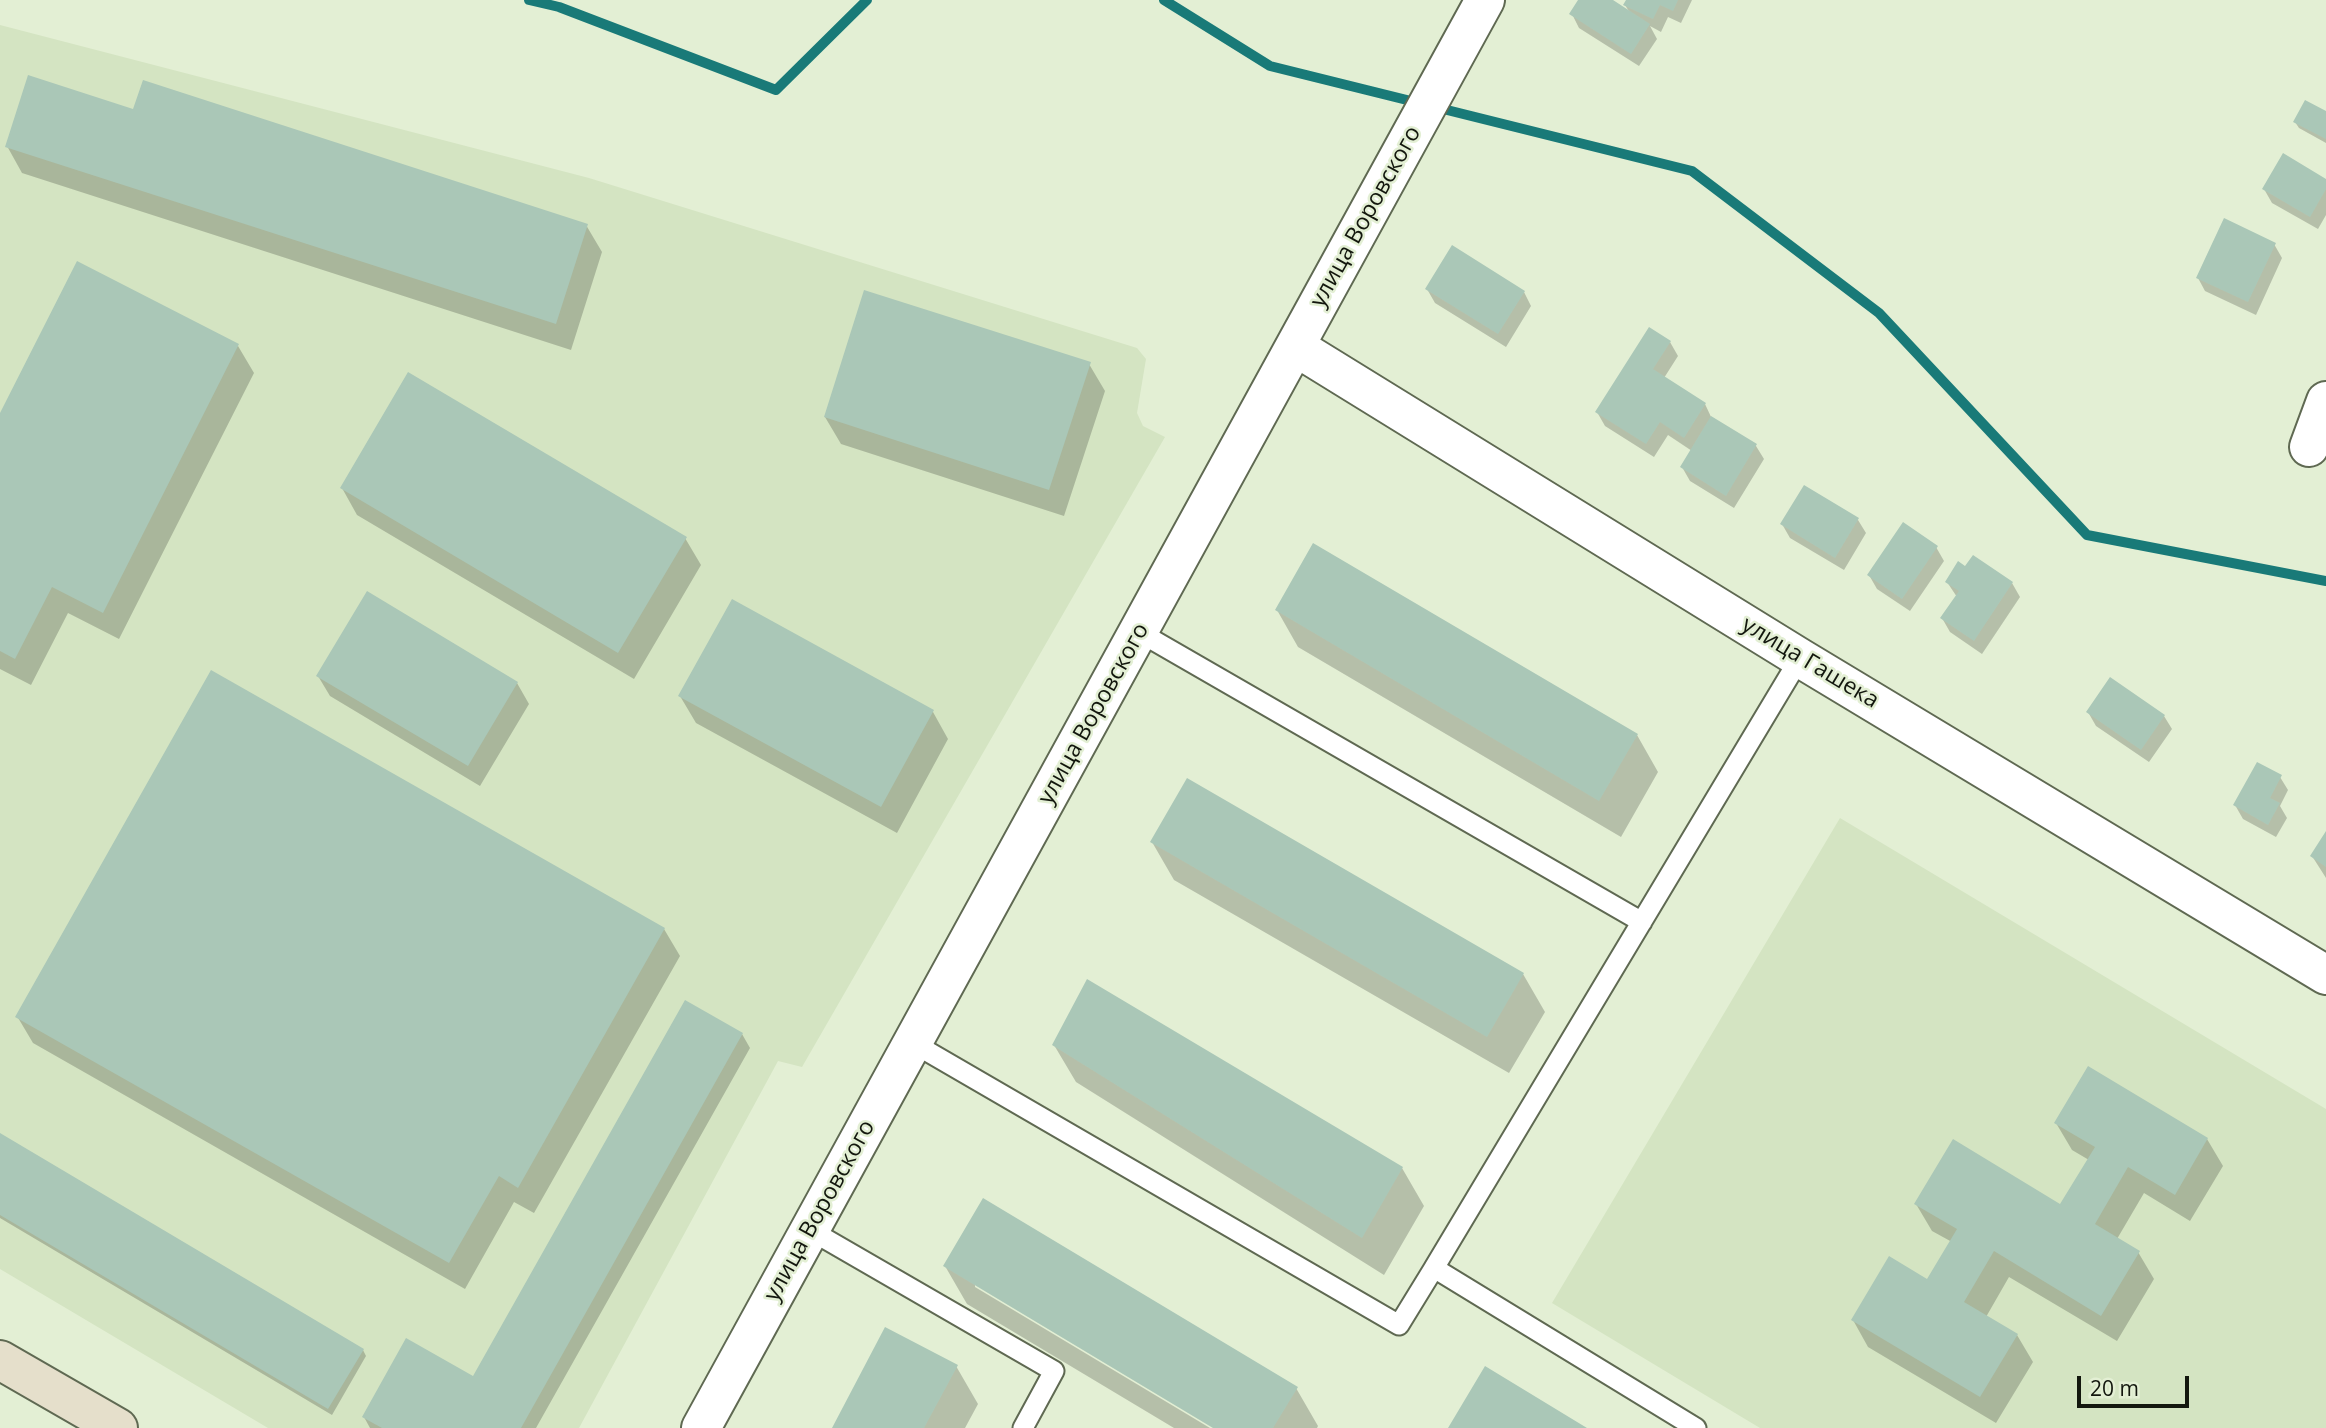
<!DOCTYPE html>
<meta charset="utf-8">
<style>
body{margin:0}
#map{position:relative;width:2326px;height:1428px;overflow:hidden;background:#e3efd4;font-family:"Open Sans",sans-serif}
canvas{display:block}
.scale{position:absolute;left:2077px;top:1376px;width:112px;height:32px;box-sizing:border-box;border:4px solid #13170e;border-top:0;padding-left:9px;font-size:21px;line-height:24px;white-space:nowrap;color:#13170e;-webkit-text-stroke:5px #e3efd4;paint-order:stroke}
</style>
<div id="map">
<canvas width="2326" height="1428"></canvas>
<div class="scale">20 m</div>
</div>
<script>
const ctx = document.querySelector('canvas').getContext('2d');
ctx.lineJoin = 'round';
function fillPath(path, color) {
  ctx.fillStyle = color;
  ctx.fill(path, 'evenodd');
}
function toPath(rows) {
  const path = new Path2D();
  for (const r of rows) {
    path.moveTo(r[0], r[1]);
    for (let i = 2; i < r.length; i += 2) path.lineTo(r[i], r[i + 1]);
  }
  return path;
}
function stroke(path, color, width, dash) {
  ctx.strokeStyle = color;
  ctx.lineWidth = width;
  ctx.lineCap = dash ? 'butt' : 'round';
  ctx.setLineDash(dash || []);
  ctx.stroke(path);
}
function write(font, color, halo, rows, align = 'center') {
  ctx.font = font + ' "Open Sans",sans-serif';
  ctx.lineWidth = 5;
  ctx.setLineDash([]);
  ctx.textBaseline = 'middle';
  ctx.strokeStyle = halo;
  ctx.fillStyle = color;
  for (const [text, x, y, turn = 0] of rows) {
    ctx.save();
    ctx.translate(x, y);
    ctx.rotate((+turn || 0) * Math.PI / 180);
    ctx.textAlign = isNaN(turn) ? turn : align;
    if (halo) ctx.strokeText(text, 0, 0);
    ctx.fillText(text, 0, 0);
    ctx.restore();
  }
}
fillPath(toPath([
 [0,25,589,178,1137,348,1146,359,1137,413,1143,426,1165,437,802,1067,778,1061,579,1428,268,1428,0,1269],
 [1840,818,2326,1109,2326,1428,1760,1428,1552,1303]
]), '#d4e4c2');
fillPath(toPath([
 [1580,0,1610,0,1630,13,1625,5,1628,0,1692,0,1681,23,1668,17,1661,32,1650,26,1657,39,1639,66,1579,28,1572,14],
 [134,111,586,225,602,252,571,350,22,173,7,146],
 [2326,113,2326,143,2299,128,2295,122],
 [2326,181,2326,215,2318,229,2272,203,2264,189],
 [2274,244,2282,258,2256,315,2205,291,2198,278],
 [1427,289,1524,292,1531,306,1506,347,1435,303],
 [1670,342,1678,356,1664,378,1705,404,1712,419,1756,446,1764,459,1734,508,1690,481,1682,467,1692,451,1668,435,1654,457,1605,426,1597,412],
 [238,346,254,373,119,639,68,613,31,685,0,669,0,417],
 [1089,364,1105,391,1064,516,841,444,825,417],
 [342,488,685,538,701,565,634,679,357,515],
 [1858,520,1866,533,1844,570,1790,538,1782,524],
 [1936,547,1944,561,1910,611,1877,589,1869,575],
 [1966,568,2012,583,2020,597,1982,654,1950,632,1942,618,1957,597,1947,582],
 [1277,610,1637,735,1658,772,1621,837,1298,647],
 [318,676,517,683,529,704,480,786,330,696],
 [680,696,933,712,948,739,897,833,696,723],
 [2088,712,2164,716,2172,729,2149,762,2096,726],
 [2280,777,2288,790,2280,806,2287,818,2276,837,2243,819,2235,805],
 [2326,834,2326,878,2312,856],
 [1152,842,1523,974,1545,1012,1509,1073,1174,880],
 [664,929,680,956,534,1213,514,1202,465,1289,33,1043,17,1016],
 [742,1034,750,1048,536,1428,370,1428,364,1417,473,1379],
 [1054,1045,1402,1168,1424,1206,1384,1275,1076,1082],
 [2056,1123,2207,1139,2223,1166,2190,1221,2144,1193,2117,1239,2138,1252,2154,1279,2117,1341,2009,1277,1986,1317,2017,1335,2033,1362,1996,1423,1868,1347,1853,1320,1928,1282,1952,1242,1932,1231,1916,1204,2061,1206,2089,1160,2072,1150],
 [0,1135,363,1350,366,1356,332,1415,0,1218],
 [945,1266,1296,1388,1318,1426,1317,1428,1217,1428,975,1283,975,1287,1210,1428,1174,1428,967,1304],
 [956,1366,978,1404,965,1428,834,1428]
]), '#0003');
stroke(toPath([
 [529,0,559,7,776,90,867,0],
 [1164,0,1270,66,1419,103],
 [1435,107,1692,171,1879,313,2087,535,2326,581]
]), '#197a78', 10);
fillPath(toPath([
 [1578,0,1613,0,1650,24,1631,54,1569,14],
 [1626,0,1678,0,1673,11,1660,5,1653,19,1623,5],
 [28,75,133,109,143,80,588,224,556,324,5,147],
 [2305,100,2326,111,2326,139,2293,122],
 [2283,153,2326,179,2326,189,2310,217,2262,189],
 [2224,218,2276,243,2248,302,2196,278],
 [1452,245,1525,291,1498,334,1425,289],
 [77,261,239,344,103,613,52,587,15,659,0,651,0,413],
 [864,290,1091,362,1049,490,824,417],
 [1649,327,1671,341,1653,369,1706,403,1684,438,1660,422,1646,444,1595,412],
 [408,372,687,537,618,653,340,488],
 [1711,416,1757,444,1726,496,1680,467],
 [1804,485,1859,518,1835,558,1780,524],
 [1903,522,1938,546,1902,599,1867,575],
 [1313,543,1638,734,1599,801,1275,610],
 [1973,555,2013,582,1974,641,1940,618,1959,591,1945,582,1958,561,1965,566],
 [367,591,518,682,468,766,316,676],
 [732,599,934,710,881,807,678,696],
 [211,670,665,928,518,1188,499,1176,449,1263,15,1017],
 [2110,677,2165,715,2141,750,2086,712],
 [2257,762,2282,775,2270,798,2280,803,2268,825,2233,805],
 [1187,778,1524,973,1487,1037,1150,842],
 [2326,831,2326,867,2310,856],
 [1087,979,1403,1167,1362,1238,1052,1045],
 [685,1000,743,1033,521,1428,382,1428,362,1417,406,1338,473,1376],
 [2088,1066,2208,1138,2175,1195,2128,1167,2095,1224,2140,1251,2101,1316,1994,1251,1964,1302,2018,1334,1980,1397,1851,1320,1889,1256,1927,1279,1957,1229,1914,1204,1953,1139,2060,1204,2095,1147,2054,1123],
 [0,1133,364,1349,328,1409,0,1215],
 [983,1198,1298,1387,1273,1428,1213,1428,943,1266],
 [885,1327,958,1365,924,1428,832,1428],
 [1485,1366,1587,1428,1448,1428]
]), '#aac7b7');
const service = toPath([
 [1139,632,1642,922],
 [913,1043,1399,1325,1434,1268],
 [810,1230,1054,1371,1023,1428],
 [1696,1428,1434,1268,1800,658]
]);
const minor = toPath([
 [1296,347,1800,658,2326,975],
 [2309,447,2326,401]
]);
const tertiary = toPath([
 [701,1428,1485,0]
]);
const secondary = toPath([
 [0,1360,118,1428]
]);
stroke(service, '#5f6952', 23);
stroke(minor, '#5f6952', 42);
stroke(tertiary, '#5f6952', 42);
stroke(secondary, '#5f6952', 42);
stroke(service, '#fff', 19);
stroke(minor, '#fff', 38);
stroke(tertiary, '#fff', 38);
stroke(secondary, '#e5dfcb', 38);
write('23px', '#13170e', '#e3efd4', [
 ["улица Воровского",1366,217,-61],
 ["улица Гашека",1810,663,31],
 ["улица Воровского",1094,714,-61],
 ["улица Воровского",820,1211,-61]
]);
</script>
